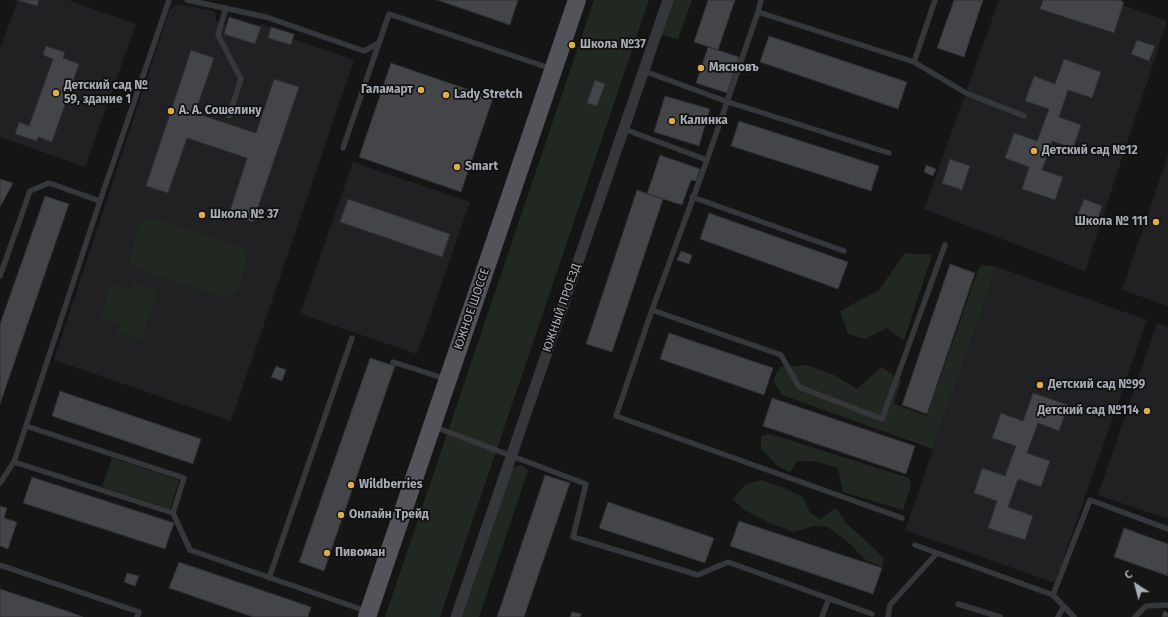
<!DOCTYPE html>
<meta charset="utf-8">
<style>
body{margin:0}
#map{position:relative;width:1168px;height:617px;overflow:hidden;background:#151516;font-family:"Fira Sans",sans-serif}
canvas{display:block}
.north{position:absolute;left:1116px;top:565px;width:40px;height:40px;-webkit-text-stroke:3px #101011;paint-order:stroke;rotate:324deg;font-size:11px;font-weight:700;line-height:16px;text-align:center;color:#a8acb5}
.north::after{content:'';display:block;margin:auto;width:14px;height:18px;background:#a8acb5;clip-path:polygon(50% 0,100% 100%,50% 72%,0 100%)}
</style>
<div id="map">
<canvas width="1168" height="617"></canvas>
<div class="north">С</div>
</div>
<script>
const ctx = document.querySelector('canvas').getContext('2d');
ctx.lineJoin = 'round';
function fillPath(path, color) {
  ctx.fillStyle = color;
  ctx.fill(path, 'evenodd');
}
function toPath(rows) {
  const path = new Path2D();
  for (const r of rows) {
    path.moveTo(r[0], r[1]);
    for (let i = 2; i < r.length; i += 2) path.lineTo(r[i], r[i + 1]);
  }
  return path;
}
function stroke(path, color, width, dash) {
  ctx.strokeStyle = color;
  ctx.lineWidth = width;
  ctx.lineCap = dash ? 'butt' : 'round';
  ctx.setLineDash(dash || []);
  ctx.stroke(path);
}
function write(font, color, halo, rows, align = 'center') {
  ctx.font = font + ' "Fira Sans",sans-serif';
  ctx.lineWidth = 3.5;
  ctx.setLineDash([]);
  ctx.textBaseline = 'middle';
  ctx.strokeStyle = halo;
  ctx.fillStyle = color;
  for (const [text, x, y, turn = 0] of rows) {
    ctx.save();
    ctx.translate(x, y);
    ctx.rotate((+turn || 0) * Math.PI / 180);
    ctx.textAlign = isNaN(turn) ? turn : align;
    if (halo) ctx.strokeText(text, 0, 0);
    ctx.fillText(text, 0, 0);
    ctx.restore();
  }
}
fillPath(toPath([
 [18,0,68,0,136,24,85,167,0,137,0,49],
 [999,0,1109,0,1167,21,1085,271,924,209],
 [178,4,214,11,216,16,216,21,227,25,258,26,261,24,294,34,293,39,354,60,231,421,54,360,169,11,173,7],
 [1168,155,1168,306,1122,290],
 [353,162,470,202,417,354,300,314],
 [997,267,1147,320,1055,583,905,530],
 [1157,323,1168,327,1168,519,1098,495]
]), '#212123');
fillPath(toPath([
 [594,0,649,0,440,617,385,617],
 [669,0,692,0,678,39,657,34],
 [151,219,158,220,239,247,244,251,247,257,246,264,238,289,234,294,227,297,221,297,138,270,132,264,131,257,139,226,145,221],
 [905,253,932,255,904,340,887,328,865,339,848,334,840,311,879,290],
 [981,265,997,267,933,449,782,395,773,381,780,367,806,365,834,375,857,389,882,367,901,381,894,404,927,416,978,270],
 [133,283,157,290,141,340,117,332,120,324,100,318,111,284,131,291],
 [770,434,909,478,911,486,903,510,843,492,838,468,815,461,797,461,790,472,776,465,761,448,761,436],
 [112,458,179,480,170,509,102,487],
 [521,465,528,470,479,617,454,617,512,468],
 [762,480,784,488,803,497,810,513,820,519,836,508,845,522,877,551,884,560,882,567,866,560,849,543,828,527,814,526,793,532,768,522,743,509,733,499,746,484]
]), '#212822');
const building = toPath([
 [17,0,39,0,37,6,17,0],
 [437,0,518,0,510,25,437,0],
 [708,0,735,0,718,50,694,42,708,0],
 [954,0,983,0,964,57,937,48,954,0],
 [1043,0,1119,0,1124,2,1114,33,1040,9,1043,0],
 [229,17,261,27,255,44,224,34,229,17],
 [271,27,294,34,291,45,268,38,271,27],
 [769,36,907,82,898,109,760,62,769,36],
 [1137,40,1155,46,1149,61,1131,54,1137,40],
 [46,46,65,52,63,58,79,64,52,142,38,137,37,141,15,134,19,122,29,126,53,59,43,55,46,46],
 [708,47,739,57,727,93,696,83,708,47],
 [191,50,214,58,195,113,256,133,274,79,299,87,253,222,229,214,247,158,187,138,168,193,146,186,191,50],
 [1064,59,1101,72,1092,98,1068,90,1059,117,1081,125,1073,148,1052,141,1042,170,1063,177,1055,200,1022,189,1029,167,1005,158,1014,133,1037,141,1049,109,1025,101,1034,76,1055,84,1064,59],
 [391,63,493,98,461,192,359,157,391,63],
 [595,80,605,84,597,106,587,103,595,80],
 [665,96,710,109,699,146,654,132,665,96],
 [739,121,879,166,871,191,731,146,739,121],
 [660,155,700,169,696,181,691,180,682,205,647,194,660,155],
 [950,159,970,166,962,190,942,183,950,159],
 [926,165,936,169,933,176,924,172,926,165],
 [0,179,13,183,0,207,0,179],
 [637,190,663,199,612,352,586,344,637,190],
 [45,196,69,204,0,404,0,324,45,196],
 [348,199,450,234,442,257,340,222,348,199],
 [1084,199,1102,206,1096,224,1077,216,1084,199],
 [709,213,848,262,838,289,700,239,709,213],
 [681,251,692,255,689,264,677,260,681,251],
 [950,264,975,273,927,414,902,405,950,264],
 [669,333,773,368,764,395,660,359,669,333],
 [370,358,395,366,324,571,299,562,370,358],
 [276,366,286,370,282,381,271,377,276,366],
 [60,391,201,439,193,464,52,416,60,391],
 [1033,393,1068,405,1059,431,1038,423,1027,453,1050,461,1041,487,1018,479,1008,507,1033,516,1025,540,988,528,997,501,974,493,982,468,1005,476,1016,446,992,438,1001,413,1023,421,1033,393],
 [772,398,915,446,906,474,763,426,772,398],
 [545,475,570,483,524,617,497,617,545,475],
 [32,477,174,523,165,549,23,503,32,477],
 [608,502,714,538,705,563,599,528,608,502],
 [0,506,7,508,4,518,17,522,8,549,0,546,0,506],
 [739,521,882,568,873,594,730,546,739,521],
 [1124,528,1168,544,1168,576,1114,557,1124,528],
 [179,562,311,607,308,617,253,617,169,588,179,562],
 [127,573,139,576,135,586,124,582,127,573],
 [0,589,70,612,83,617,0,617,0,589],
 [1164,611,1168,613,1168,617,1162,617,1164,611],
 [572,612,581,614,580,617,570,617,572,612]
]);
fillPath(building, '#444549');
stroke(building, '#2f2f32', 1);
stroke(toPath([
 [187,0,266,17,364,51,379,43,389,14,552,69],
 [226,8,218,35,241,79,229,116],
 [758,12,761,0],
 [914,62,935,0],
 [644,71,728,102,889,153],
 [624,129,707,160,758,12,914,62,966,93,1024,116],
 [343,148,379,43],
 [707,160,652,310,616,416,902,518],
 [692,197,844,251],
 [0,276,30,191,49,183,100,201],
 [652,310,781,355,799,387,882,419,945,245],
 [393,362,446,379],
 [26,426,184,478,173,513],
 [435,427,586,484,573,537,698,575,728,562,872,614],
 [14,462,173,513,190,550,366,611],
 [0,483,14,462,100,201,169,0],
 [915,545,1053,595,1074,617],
 [0,565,139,612,137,617],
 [269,578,352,338],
 [1053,595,1090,500,1168,529],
 [958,604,1000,617],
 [822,617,829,598],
 [888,617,890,605,937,553],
 [1058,617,1064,606],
 [1135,617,1146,606,1168,605]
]), '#36373b', 5.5);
stroke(toPath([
 [456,617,668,0]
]), '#36373b', 11);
stroke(toPath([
 [367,617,577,0]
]), '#53545a', 18);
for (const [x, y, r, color] of [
 [572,45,4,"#ddae46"],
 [701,68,4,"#ddae46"],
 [421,90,4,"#ddae46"],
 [56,93,4,"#ddae46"],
 [446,95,4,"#ddae46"],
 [171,111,4,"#ddae46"],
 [672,121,4,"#ddae46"],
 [1034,151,4,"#ddae46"],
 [457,167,4,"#ddae46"],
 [202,215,4,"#ddae46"],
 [1156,222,4,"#ddae46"],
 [1040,385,4,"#ddae46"],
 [1147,411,4,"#ddae46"],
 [351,485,4,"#ddae46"],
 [341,515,4,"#ddae46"],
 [327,553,4,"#ddae46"]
]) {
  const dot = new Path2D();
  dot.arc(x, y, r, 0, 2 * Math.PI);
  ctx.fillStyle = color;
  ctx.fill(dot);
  stroke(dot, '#101011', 1.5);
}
write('bold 12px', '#a8acb5', '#101011', [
 ["Школа №37",580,45],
 ["Мясновъ",709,68],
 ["Детский сад №",64,86],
 ["59, здание 1",64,100],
 ["Галамарт",413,90,"right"],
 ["Lady Stretch",454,95],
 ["А. А. Сошелину",179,111],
 ["Калинка",680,121],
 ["Детский сад №12",1042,151],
 ["Smart",465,167],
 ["Школа № 37",210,215],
 ["Школа № 111",1148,222,"right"],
 ["Детский сад №99",1048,385],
 ["Детский сад №114",1139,411,"right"],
 ["Wildberries",359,485],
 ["Онлайн Трейд",349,515],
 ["Пивоман",335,553]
], 'left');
write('12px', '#a8acb5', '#101011', [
 ["ЮЖНЫЙ ПРОЕЗД",562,308,-71],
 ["ЮЖНОЕ ШОССЕ",472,309,-71]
]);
</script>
